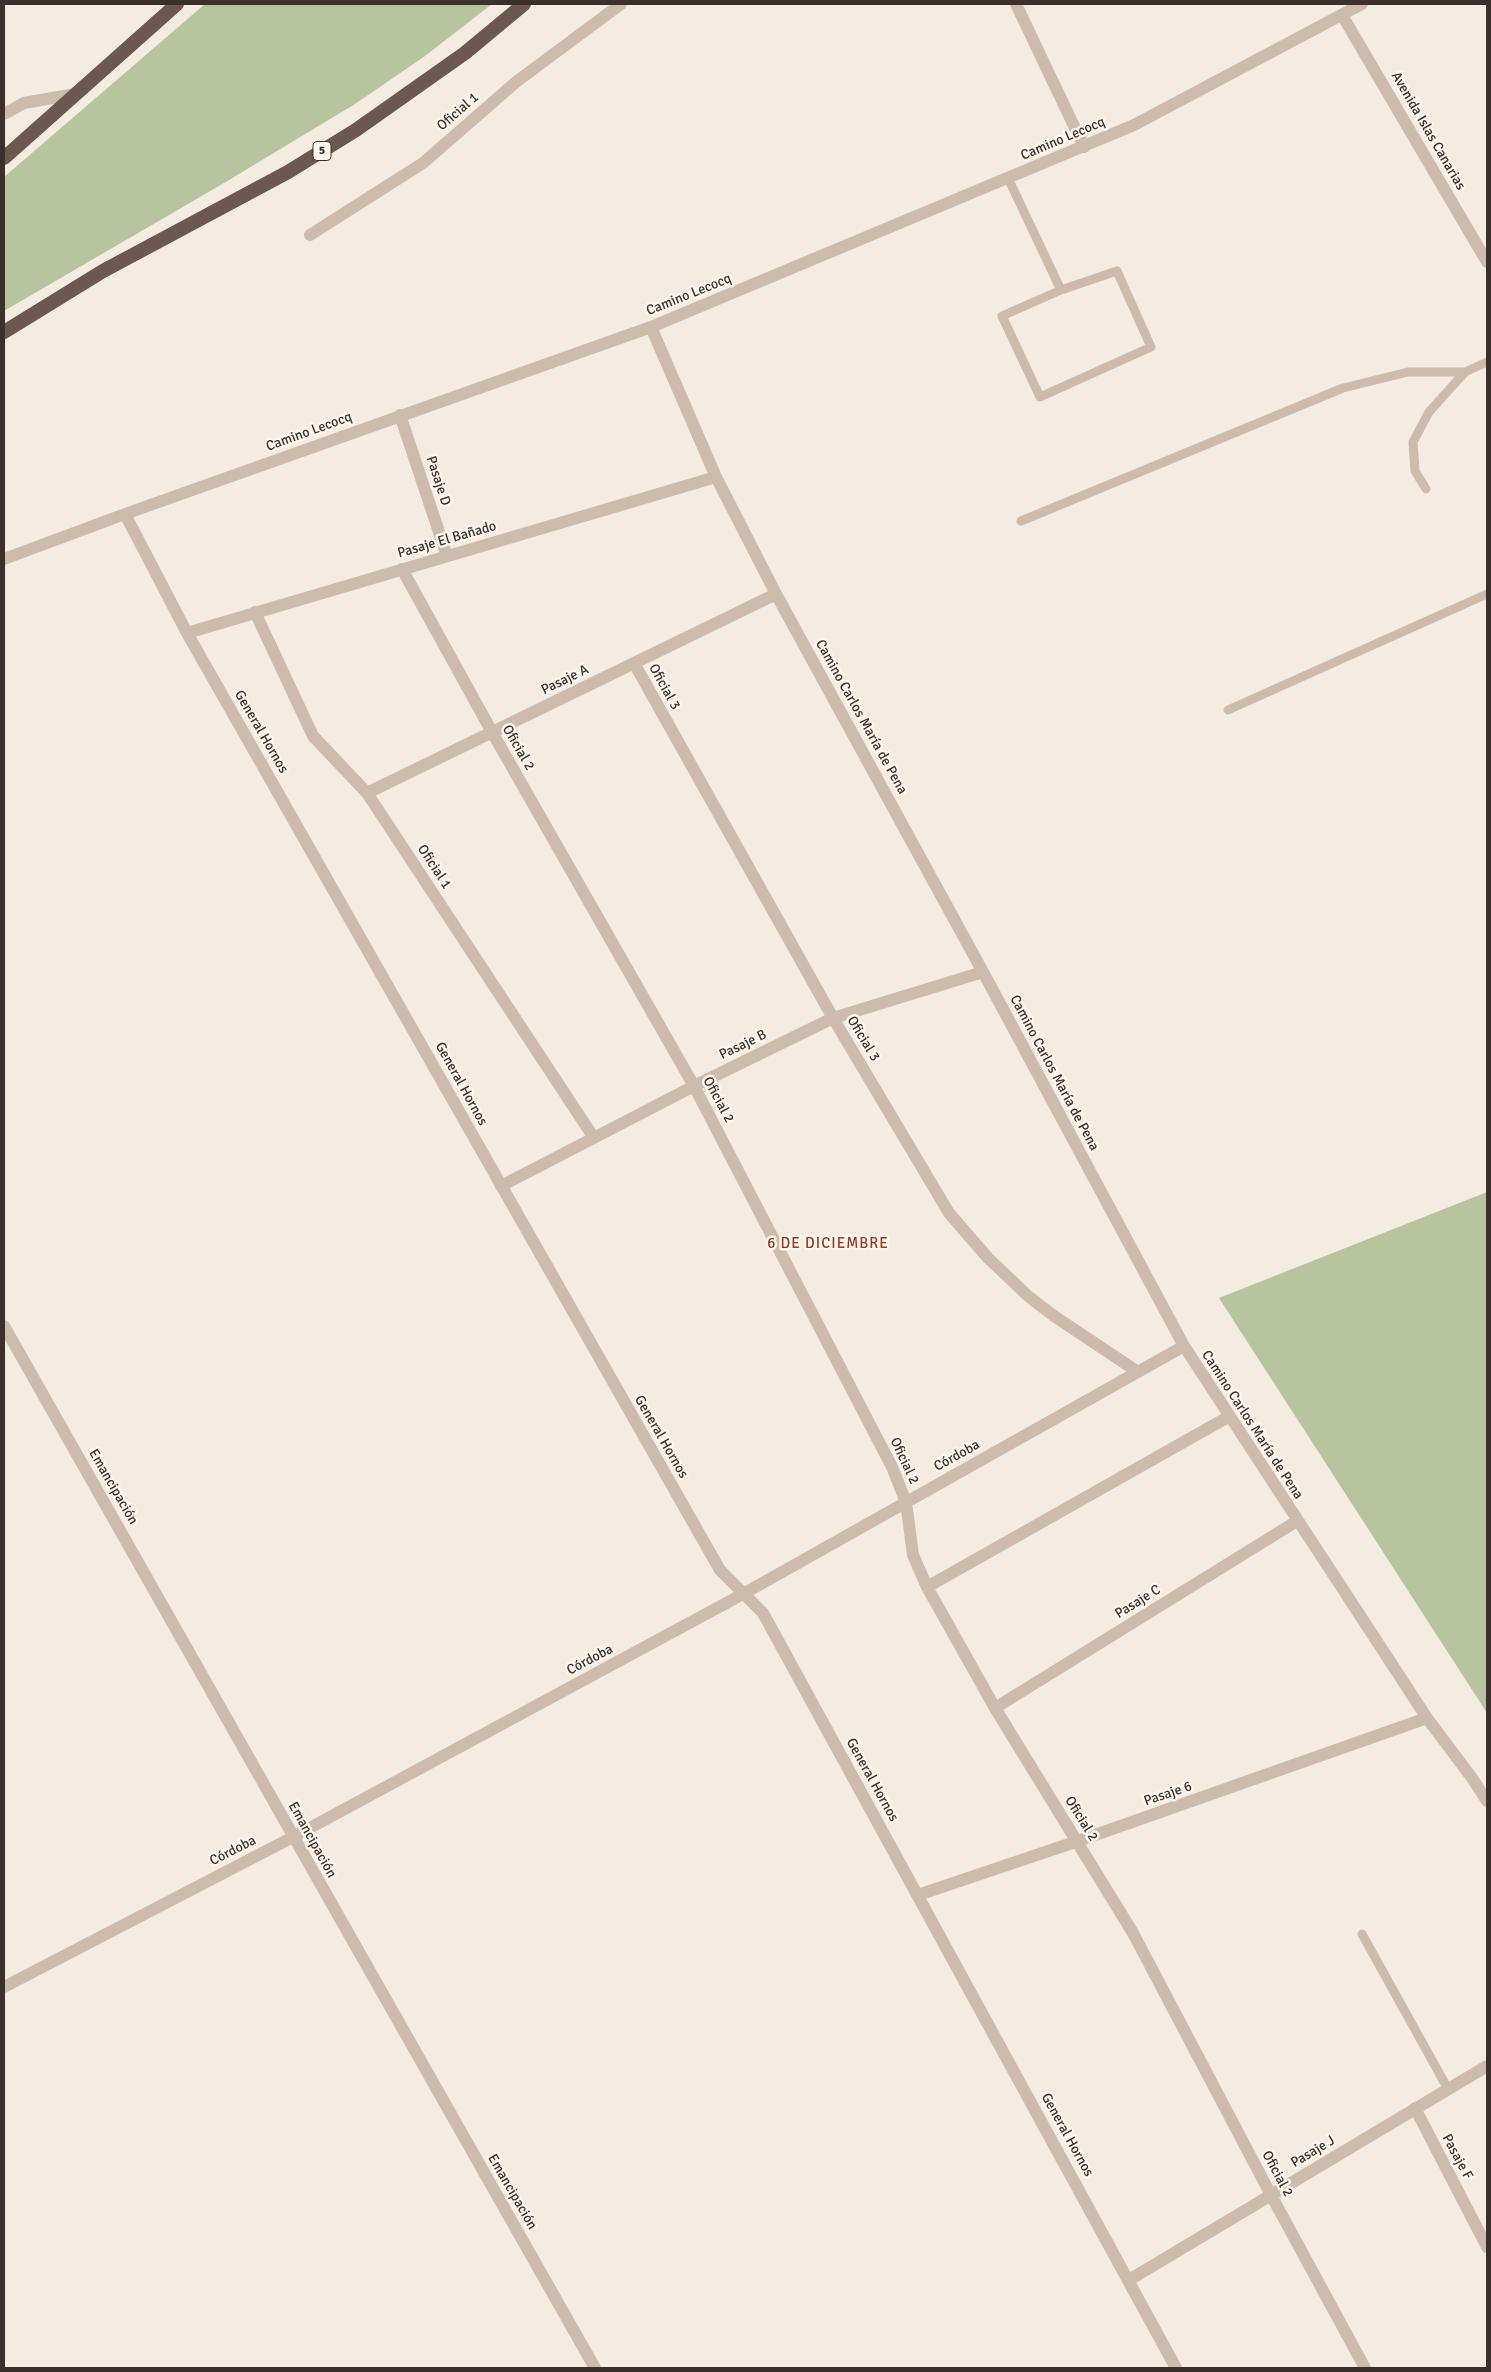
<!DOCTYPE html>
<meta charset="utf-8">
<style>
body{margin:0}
#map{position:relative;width:1491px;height:2372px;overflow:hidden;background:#f4ebe1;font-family:Signika,sans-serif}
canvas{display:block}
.frame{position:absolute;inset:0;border:5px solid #3b302b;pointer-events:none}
</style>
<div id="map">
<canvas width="1491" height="2372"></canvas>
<div class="frame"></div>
</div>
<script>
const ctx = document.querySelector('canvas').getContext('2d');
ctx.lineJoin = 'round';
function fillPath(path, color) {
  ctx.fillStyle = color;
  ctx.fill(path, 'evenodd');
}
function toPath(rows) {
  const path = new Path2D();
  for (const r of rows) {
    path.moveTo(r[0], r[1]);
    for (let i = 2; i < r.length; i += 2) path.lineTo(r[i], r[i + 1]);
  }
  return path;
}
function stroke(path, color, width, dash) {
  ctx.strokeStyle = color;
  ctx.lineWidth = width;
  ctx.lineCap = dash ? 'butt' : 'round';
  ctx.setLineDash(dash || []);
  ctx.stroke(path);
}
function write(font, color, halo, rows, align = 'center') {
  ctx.font = font + ' Signika,sans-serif';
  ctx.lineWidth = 5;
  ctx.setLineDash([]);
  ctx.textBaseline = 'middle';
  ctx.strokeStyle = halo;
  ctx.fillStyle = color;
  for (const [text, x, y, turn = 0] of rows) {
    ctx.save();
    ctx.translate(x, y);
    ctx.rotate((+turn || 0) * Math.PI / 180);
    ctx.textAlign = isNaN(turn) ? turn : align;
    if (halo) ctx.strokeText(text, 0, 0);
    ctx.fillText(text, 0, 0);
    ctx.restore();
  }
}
fillPath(toPath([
 [205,4,492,4,425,56,355,104,224,183,4,311,4,177],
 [1487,1192,1487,1713,1219,1298]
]), '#b8c4a0');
stroke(toPath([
 [1008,178,1061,290],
 [1117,271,1151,347,1040,397,1002,316,1061,290,1117,271],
 [1426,489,1415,471,1413,442,1429,412,1465,372],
 [1021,521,1343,388,1408,372,1465,372,1487,362],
 [1228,710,1487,594],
 [1362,1934,1448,2089]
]), '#cdbbac', 9);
stroke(toPath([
 [1016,4,1084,147],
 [1342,15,1487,262],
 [4,114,24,103,75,94],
 [310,235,423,163,516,82,621,4],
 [651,327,716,477,776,594,983,972,1184,1346,1427,1718,1472,1778,1487,1801],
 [400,415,447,556],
 [125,514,187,633,720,1570,763,1613,1176,2368],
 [4,559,125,514,651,327,1134,125,1362,4],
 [402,569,492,732,694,1086,892,1467,906,1502,913,1555,927,1587,995,1708,1133,1933,1271,2195,1365,2368],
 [255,612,313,736,367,793,594,1138],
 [187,633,716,477],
 [634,663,833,1018,949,1213,988,1258,1028,1296,1054,1316,1138,1372],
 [367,793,776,594],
 [501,1186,694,1086,833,1018,983,972],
 [4,1326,595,2368],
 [927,1587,1228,1417],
 [995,1708,1297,1521],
 [918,1895,1078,1841,1427,1718],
 [4,1987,293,1837,743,1594,1184,1346],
 [1415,2108,1487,2247],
 [1129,2280,1487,2066]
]), '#cdbbac', 12);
stroke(toPath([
 [4,158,177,4],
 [4,332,103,271,288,172,356,130,465,53,524,4]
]), '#6c584f', 14);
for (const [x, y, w] of [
 [322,151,18]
]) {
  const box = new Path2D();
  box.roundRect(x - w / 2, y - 9.5, w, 19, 4);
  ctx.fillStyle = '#fbf5ee';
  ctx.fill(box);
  stroke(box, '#3b302b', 1);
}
write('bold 12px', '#3b302b', null, [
 ["5",322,151]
]);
write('14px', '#3b302b', '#fbf5ee', [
 ["Oficial 1",458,112,-41],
 ["Avenida Islas Canarias",1428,131,60],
 ["Camino Lecocq",1063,139,-23],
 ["Camino Lecocq",689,295,-22],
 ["Camino Lecocq",309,432,-20],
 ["Pasaje D",438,481,72],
 ["Pasaje El Bañado",447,540,-16],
 ["Pasaje A",565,680,-26],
 ["Oficial 3",664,687,61],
 ["Camino Carlos María de Pena",861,717,61],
 ["General Hornos",261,732,60],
 ["Oficial 2",518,748,60],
 ["Oficial 1",434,867,57],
 ["Oficial 3",863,1039,59],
 ["Pasaje B",743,1045,-26],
 ["Camino Carlos María de Pena",1054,1073,62],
 ["General Hornos",461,1084,61],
 ["Oficial 2",718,1100,62],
 ["Camino Carlos María de Pena",1252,1425,57],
 ["General Hornos",661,1437,60],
 ["Córdoba",957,1456,-29],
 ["Oficial 2",904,1461,65],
 ["Emancipación",113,1487,60],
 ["Pasaje C",1138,1602,-32],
 ["Córdoba",590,1660,-28],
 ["General Hornos",872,1780,61],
 ["Pasaje 6",1168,1794,-19],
 ["Oficial 2",1081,1819,58],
 ["Emancipación",312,1840,61],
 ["Córdoba",233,1851,-27],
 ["General Hornos",1067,2135,61],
 ["Pasaje J",1313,2152,-31],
 ["Pasaje F",1457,2157,62],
 ["Oficial 2",1277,2174,62],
 ["Emancipación",512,2192,60]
]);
ctx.letterSpacing = '1px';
write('15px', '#8c3b22', '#fbf5ee', [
 ["6 DE DICIEMBRE",828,1244]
]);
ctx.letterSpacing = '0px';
</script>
